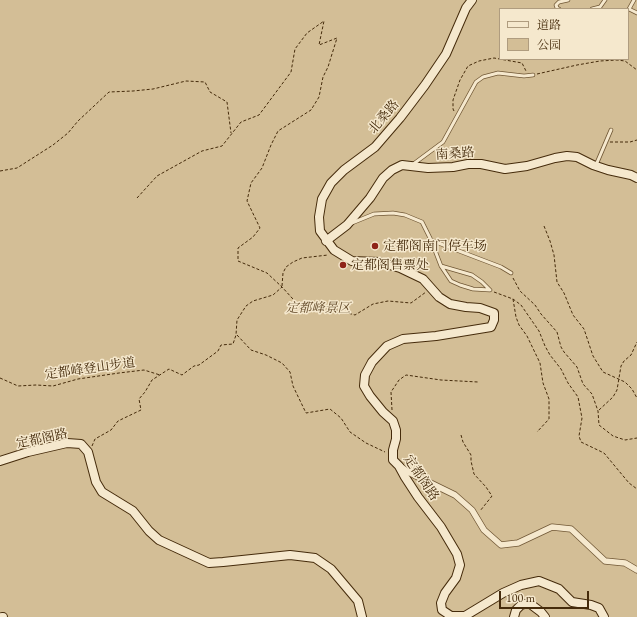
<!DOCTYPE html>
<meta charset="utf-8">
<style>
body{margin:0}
#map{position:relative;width:637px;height:617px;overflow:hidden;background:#f0dcb2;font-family:"EB Garamond","Noto Serif SC",serif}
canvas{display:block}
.legend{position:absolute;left:499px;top:8px;width:130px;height:52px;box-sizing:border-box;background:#f5e8cd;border:1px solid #af9c7f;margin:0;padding:5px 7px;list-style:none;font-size:12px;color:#452b0b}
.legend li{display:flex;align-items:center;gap:8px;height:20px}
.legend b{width:20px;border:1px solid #af9c7f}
.scale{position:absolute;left:499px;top:591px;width:90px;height:18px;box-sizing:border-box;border:2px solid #452b0b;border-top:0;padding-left:5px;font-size:12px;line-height:14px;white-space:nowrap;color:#452b0b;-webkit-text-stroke:3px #f5e8cd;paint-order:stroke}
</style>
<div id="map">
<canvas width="637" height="617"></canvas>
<ul class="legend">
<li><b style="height:5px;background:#f5e8cd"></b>道路</li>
<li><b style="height:11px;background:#d3be96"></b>公园</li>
</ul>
<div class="scale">100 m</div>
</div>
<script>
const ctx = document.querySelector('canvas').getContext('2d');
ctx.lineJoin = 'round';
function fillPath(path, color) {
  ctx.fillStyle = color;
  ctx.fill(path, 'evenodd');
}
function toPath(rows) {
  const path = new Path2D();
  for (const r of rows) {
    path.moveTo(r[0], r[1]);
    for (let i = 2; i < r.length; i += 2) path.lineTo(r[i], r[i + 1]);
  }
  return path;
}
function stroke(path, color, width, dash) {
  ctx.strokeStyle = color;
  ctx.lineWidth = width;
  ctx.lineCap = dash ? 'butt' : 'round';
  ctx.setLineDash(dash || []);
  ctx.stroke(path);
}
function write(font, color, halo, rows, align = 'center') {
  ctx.font = font + ' "EB Garamond","Noto Serif SC",serif';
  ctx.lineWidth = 3;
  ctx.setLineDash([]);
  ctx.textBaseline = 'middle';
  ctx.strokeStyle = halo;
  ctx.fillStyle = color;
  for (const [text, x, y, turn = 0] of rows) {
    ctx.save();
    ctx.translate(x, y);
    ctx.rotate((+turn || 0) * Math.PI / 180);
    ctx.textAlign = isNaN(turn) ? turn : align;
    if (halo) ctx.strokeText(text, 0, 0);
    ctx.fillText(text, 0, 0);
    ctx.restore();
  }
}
fillPath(toPath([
 [0,0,637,0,637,617,0,617],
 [500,9,628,9,628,59,500,59]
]), '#d3be96');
const lane = toPath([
 [634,0,629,9,637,13],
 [559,9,557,8,556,5,559,2,568,0],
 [592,9,600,7,605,0],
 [412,165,443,142,476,82,483,77,498,73,524,76,533,75],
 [596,165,611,130],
 [352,223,374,214,393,213,405,215,422,222,431,240,441,266,472,275,482,282,490,290,473,289,460,285,451,281,441,266],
 [431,240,446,246,501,267,511,273]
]);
const street = toPath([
 [400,466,408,472,455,495,472,510,484,530,501,545,518,543,552,527,571,529,605,561,625,563,637,570]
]);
const secondary = toPath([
 [472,0,466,8,446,54,425,85,400,118,375,147,344,170,331,183,322,199,319,217,320,231,334,250,352,261,379,262,400,268,423,279,439,297,450,304,466,307,480,308,494,313,494,320,491,327,436,336,403,339,387,346,372,362,365,375,364,386,370,396,383,412,393,421,396,430,396,439,393,450,393,460,399,466,405,477,418,497,441,527,457,554,460,565,456,578,445,593,441,603,442,610,451,616,465,616,503,593,521,585,539,581,559,589,572,602,591,605,599,608,604,617],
 [326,241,347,225,370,198,383,178,392,170,402,165,428,168,453,167,468,164,481,164,505,169,527,166,555,158,567,156,577,157,593,165,608,170,631,175,637,178],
 [0,461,28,452,67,443,81,444,88,452,96,482,102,492,133,511,149,531,159,540,209,563,223,562,290,555,315,558,331,569,358,601,362,617],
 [2,617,3,617],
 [514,617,516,610,521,605,529,603,541,612,545,617]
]);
stroke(lane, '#705735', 4.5);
stroke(street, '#705735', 7);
stroke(secondary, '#452b0b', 10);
stroke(toPath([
 [537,74,577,65,600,61,617,60,625,61,637,70],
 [454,111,453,109,453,100,460,80,468,66,479,61,494,58,522,63,526,71],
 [610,142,630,142,637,140],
 [0,171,17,168,53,145,68,133,78,121,109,92,133,91,153,89,186,81,205,82,210,92,227,102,231,133],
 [137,198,157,176,202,151,222,146,241,122,259,115,291,72,295,49,307,33,324,21,319,45,337,38,328,67,323,77,319,97,311,110,278,131,271,145,262,168,251,183,247,201,260,228,253,237,238,248,238,261,267,273,282,287],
 [544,226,550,241,554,255,557,282,564,293,573,315,584,329,593,356,603,372,625,382,632,389,637,398],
 [513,278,520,291,535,305,541,314,557,332,561,347,564,352,577,367,583,384,592,394,598,411,599,425,613,436,625,440,637,438],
 [282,286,283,273,286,267,293,262,302,258,328,255],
 [494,292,513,299,521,305,539,331,545,346,550,355,561,369,568,383,578,397,582,418,579,436,581,442,604,453,629,483,637,489],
 [513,299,516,317,519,325,527,336,540,363,543,383,549,399,549,419,537,432],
 [237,335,251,350,266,355,282,363,290,372,293,386,306,413,330,409,341,418,350,432,366,443,385,452],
 [0,378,18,386,36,385,53,386,78,379,119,373,144,370,160,375],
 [392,410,391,392,399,380,406,375,441,380,478,382],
 [599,410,613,397,617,390,621,366,624,361,631,355,637,342],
 [461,435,463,442,471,455,471,461,474,474,486,487,492,496,480,511],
 [92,446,95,439,111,430,118,421,141,410,139,399,145,392,152,380,169,369,182,375,194,366,199,365,218,351,221,345,233,344,236,335,237,320,246,306,253,301,273,295,282,287,303,310,326,307,355,315,373,304,388,301,411,303,426,292]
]), '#452b0b', 1, [3, 2]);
stroke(lane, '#f5e8cd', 3);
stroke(street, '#f5e8cd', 5.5);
stroke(secondary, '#f5e8cd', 8);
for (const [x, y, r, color] of [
 [375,246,4,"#8f2418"],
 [343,265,4,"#8f2418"]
]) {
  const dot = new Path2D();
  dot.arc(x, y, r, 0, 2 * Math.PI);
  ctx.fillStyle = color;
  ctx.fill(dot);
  stroke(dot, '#f5e8cd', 1.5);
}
write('13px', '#452b0b', '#f5e8cd', [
 ["北桑路",384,117,-50],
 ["南桑路",455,154,-4],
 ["定都峰登山步道",90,369,-8],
 ["定都阁路",42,439,-12],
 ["定都阁路",421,478,56]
]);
write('13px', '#452b0b', '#f5e8cd', [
 ["定都阁南门停车场",383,246],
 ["定都阁售票处",351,265]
], 'left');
write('italic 13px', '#614827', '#f5e8cd', [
 ["定都峰景区",318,308]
]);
</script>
